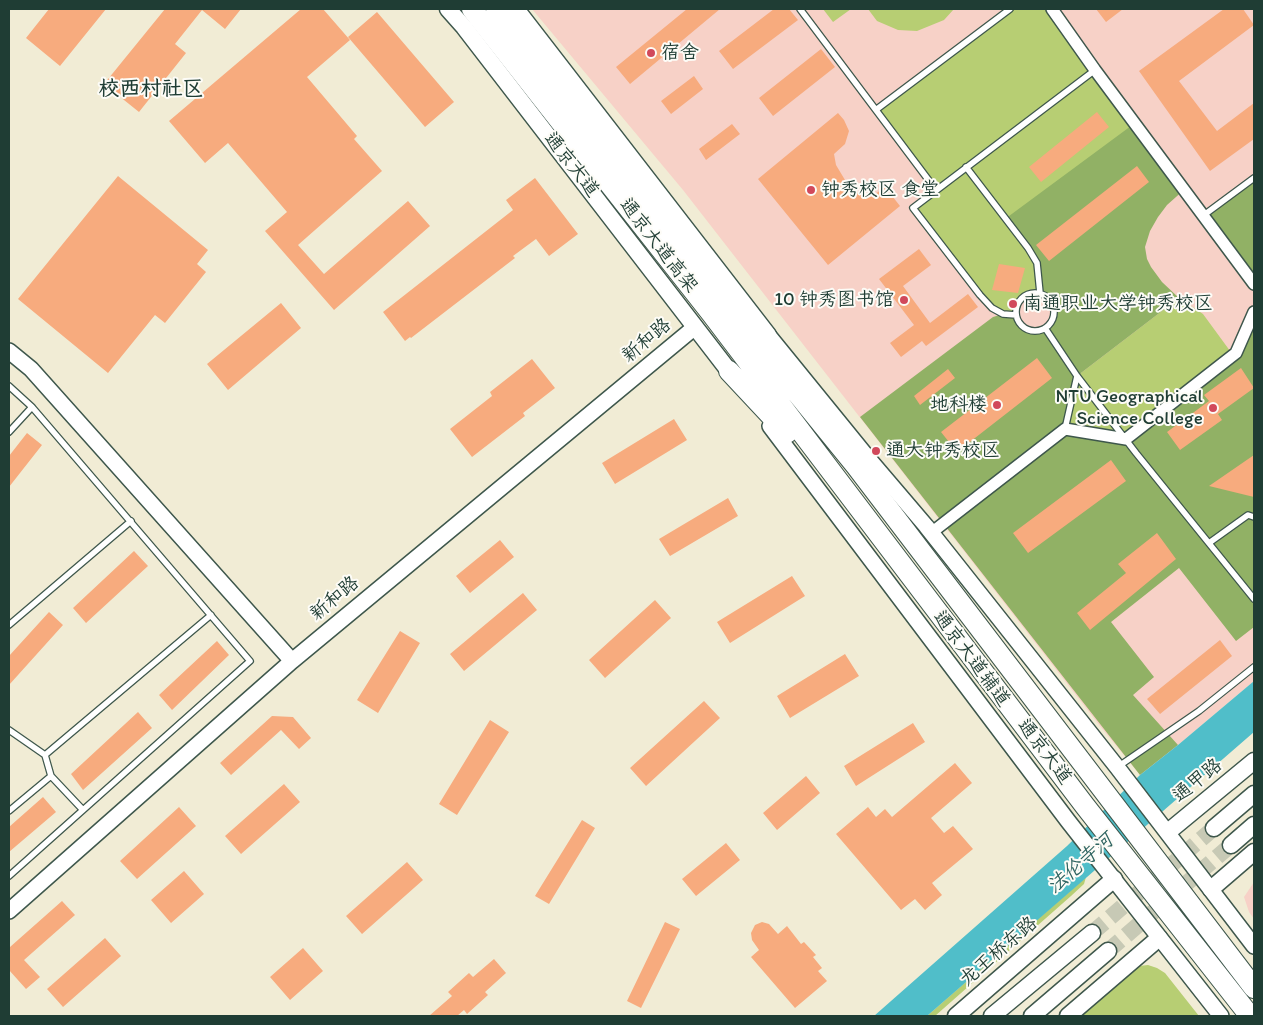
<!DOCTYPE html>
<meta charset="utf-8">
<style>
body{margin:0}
#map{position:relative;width:1263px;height:1025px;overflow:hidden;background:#f1ecd5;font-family:Itim,sans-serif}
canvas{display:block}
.frame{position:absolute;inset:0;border:10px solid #1f3d34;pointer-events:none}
</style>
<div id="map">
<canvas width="1263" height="1025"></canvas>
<div class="frame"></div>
</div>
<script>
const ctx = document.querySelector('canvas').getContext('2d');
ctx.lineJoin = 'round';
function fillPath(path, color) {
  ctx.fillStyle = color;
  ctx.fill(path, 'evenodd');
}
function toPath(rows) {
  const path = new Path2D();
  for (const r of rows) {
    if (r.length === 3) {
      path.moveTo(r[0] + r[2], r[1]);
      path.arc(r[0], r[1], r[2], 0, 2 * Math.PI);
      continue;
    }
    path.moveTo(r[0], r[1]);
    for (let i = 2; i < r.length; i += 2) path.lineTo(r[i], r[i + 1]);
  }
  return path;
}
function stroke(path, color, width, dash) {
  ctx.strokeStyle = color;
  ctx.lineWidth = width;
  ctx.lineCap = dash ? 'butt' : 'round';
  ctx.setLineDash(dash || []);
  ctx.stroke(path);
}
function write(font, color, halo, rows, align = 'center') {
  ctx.font = font + ' Itim,"LXGW WenKai TC",sans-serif';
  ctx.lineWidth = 4;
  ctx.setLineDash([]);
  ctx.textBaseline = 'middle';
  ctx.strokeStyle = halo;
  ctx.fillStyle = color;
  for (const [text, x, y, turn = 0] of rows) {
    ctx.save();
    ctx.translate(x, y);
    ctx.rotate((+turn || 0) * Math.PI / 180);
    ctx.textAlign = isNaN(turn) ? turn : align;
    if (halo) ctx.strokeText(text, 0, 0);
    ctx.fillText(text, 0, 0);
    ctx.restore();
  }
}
fillPath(toPath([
 [532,9,1254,9,1254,681,1178,745,1140,775,1100,726,683,190],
 [1254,882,1254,919,1249,912,1244,897]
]), '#f7d1c7');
fillPath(toPath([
 [823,9,851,9,833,22],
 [868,9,954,9,944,20,917,31,898,30,877,21],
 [1010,9,1052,9,1135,123,1037,263,1040,293,1027,294,1022,297,1018,303,1016,315,1003,314,992,308,913,208,936,190,877,109],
 [1179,298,1203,314,1233,355,1126,439,1065,429,1077,376],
 [1086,877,1084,884,1071,896,935,1016,927,1016],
 [1148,965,1157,968,1165,973,1199,1016,1079,1016,1125,977,1139,966]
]), '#b7ce73');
fillPath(toPath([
 [1135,123,1185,189,1167,205,1158,217,1150,231,1145,247,1147,259,1151,267,1162,282,1179,298,1077,376,1065,429,1126,439,1236,353,1254,312,1254,627,1236,641,1179,568,1111,622,1154,677,1133,695,1178,745,1140,775,860,417,993,317,1003,314,1016,315,1022,326,1033,331,1039,330,1050,324,1054,312,1053,305,1046,295,1040,293,1037,263,1005,219],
 [1254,178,1254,284,1204,215]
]), '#91b165');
fillPath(toPath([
 [1254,681,1254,732,927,1016,874,1016,1067,846,1140,775,1178,745]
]), '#50bec9');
fillPath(toPath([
 [49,9,106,9,60,66,26,38],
 [165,9,241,9,225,29,202,10,175,44,186,53,139,112,104,84],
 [301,9,323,9,350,40,307,77,357,136,354,139,382,171,298,245,324,274,408,201,430,226,334,310,265,231,287,212,228,143,205,163,169,121],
 [687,9,720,9,630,84,616,67],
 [774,9,789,9,798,20,733,69,719,51],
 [1096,9,1123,9,1106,22],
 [1224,9,1243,9,1254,25,1179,81,1217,131,1254,103,1254,139,1210,171,1139,71],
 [377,12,454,102,425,127,348,37],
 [821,49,835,67,773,116,759,98],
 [694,76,703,89,671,114,661,101],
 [1097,112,1109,127,1041,182,1029,167],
 [838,113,844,120,849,131,845,144,834,154,836,165,848,185,859,193,871,197,885,187,900,206,828,265,758,179],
 [732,124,740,134,706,160,699,149],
 [1137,166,1149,182,1049,261,1036,245],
 [118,176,208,250,197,264,206,272,165,323,155,315,108,373,18,299],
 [535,178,578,234,549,256,536,239,513,256,515,258,411,338,410,337,405,341,383,312,513,210,506,200],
 [919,249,931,265,903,286,930,323,968,294,978,307,926,346,922,341,901,357,890,343,914,325,879,279],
 [999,264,1025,268,1018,293,992,290],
 [281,303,301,328,228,390,207,364],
 [1037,358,1052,378,957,452,941,432],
 [532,359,555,388,523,413,525,416,472,457,450,429,492,396,490,392],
 [1241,368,1254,388,1218,414,1222,420,1180,450,1167,432,1209,401,1204,395],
 [948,369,955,378,920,405,914,396],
 [674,419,687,440,615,484,602,463],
 [27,433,42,445,9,487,9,456],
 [1254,455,1254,497,1209,486],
 [1111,460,1126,481,1028,553,1013,533],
 [728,498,738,516,670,556,659,539],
 [1157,533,1176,559,1090,630,1077,613,1126,573,1118,564],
 [500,540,514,557,470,593,456,576],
 [134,551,148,566,86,623,73,608],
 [792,576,805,596,730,643,717,622],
 [523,593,537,610,464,671,450,654],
 [655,600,671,618,605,678,589,660],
 [49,612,63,625,9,685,9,656],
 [400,631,420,643,378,713,357,700],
 [1220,640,1232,656,1160,714,1147,699],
 [217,641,229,655,172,710,159,695],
 [845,654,859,676,790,718,777,696],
 [704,701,720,718,646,786,630,768],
 [138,712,152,728,83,790,71,774],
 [272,716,293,717,311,738,299,749,281,730,231,775,220,763],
 [490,720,509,732,457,815,439,804],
 [913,723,925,742,856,786,844,766],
 [955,763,972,783,931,818,944,833,953,826,973,849,932,883,942,895,925,910,915,899,901,910,836,834,868,807,876,817,885,809,892,817],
 [806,776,820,793,777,830,763,813],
 [284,784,300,802,241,854,225,836],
 [43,797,56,812,9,852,9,827],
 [179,807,196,826,137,879,120,861],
 [582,820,595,828,549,904,535,896],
 [726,843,740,860,696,896,682,879],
 [407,862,423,880,362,934,346,916],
 [184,871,204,894,171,923,151,900],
 [62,901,75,915,24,960,40,977,26,989,9,970,10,947],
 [665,922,680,929,641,1008,627,1001],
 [762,922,769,924,778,934,787,926,801,944,804,942,816,955,813,957,822,968,818,971,827,981,795,1008,751,957,759,950,752,940,751,933,755,925],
 [105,938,121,956,63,1007,47,989],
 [303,948,323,971,290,1000,270,977],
 [494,959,506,973,485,992,488,995,467,1014,464,1010,457,1016,429,1016,452,996,448,992,469,973,473,977]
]), '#f7ab7e');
stroke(toPath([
 [1092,933,1214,828],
 [1108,951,1231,845]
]), '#c7c9b5', 16, [16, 8]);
const service = toPath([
 [800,9,936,190],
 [877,109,1010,9],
 [966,167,1028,248,1037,263,1040,293],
 [1204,215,1254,178],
 [1035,312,19],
 [1016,315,1003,314,992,308,980,295,913,208,1095,70],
 [1045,328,1077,376,1136,453,1254,599],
 [9,386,32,407,250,661,9,876],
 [1065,429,1077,376],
 [9,432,32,407],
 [1209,543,1248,515,1254,517],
 [9,625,131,521],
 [9,730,45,755,51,776,83,810],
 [45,755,211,615],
 [1119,766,1199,711,1254,667],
 [9,811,51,776]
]);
const minor = toPath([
 [1052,9,1095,70,1254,284],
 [931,533,1065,429,1126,439,1236,353,1254,312]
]);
const tertiary = toPath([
 [768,335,868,458,926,526,1117,767,1254,946],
 [9,351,31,369,292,661],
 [770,426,1068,821,1221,1016],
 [9,911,292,661,695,327]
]);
const secondary = toPath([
 [448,9,464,27,729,371],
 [516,9,768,335],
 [1214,828,1254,794],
 [1168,832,1254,761],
 [1231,845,1254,825],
 [1211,889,1254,852],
 [956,1016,1114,879],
 [992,1016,1092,933],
 [1032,1016,1108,951],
 [1068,1016,1159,938]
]);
const trunk = toPath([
 [472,9,711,313,1085,806,1250,1016],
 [496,9,723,302,856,466,1254,988],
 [729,371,787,433]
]);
stroke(service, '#3e574c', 8);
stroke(minor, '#3e574c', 14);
stroke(tertiary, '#3e574c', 18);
stroke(secondary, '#3e574c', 19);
stroke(trunk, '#3e574c', 22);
stroke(service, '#fff', 5.5);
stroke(minor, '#fff', 11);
stroke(tertiary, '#fff', 15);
stroke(secondary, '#fff', 16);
stroke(trunk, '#fff', 20);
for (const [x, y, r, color] of [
 [651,53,5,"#d1495b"],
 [811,190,5,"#d1495b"],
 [904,300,5,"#d1495b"],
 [1013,304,5,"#d1495b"],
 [997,405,5,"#d1495b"],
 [1213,408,5,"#d1495b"],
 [876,451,5,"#d1495b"]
]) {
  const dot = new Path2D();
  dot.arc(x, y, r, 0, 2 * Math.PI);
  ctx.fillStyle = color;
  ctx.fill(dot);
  stroke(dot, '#fdfcf7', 2);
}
write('19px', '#1f3d34', '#fdfcf7', [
 ["宿舍",661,53],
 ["钟秀校区 食堂",821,190],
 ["10 钟秀图书馆",894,300,"right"],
 ["南通职业大学钟秀校区",1023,304],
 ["NTU Geographical",1203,397,"right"],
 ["Science College",1203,419,"right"],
 ["地科楼",987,405,"right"],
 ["通大钟秀校区",886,451]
], 'left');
write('19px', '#1f3d34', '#fdfcf7', [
 ["通京大道",571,165,52],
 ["通京大道高架",658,246,52],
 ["新和路",647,341,-40],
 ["新和路",335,599,-40],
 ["通京大道辅道",971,659,53],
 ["通京大道",1044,752,53],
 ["通甲路",1198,781,-39],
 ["龙王桥东路",999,952,-41]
]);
write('italic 20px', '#2e6461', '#fdfcf7', [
 ["法伦寺河",1081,864,-41]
]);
write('bold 21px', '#1f3d34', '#fdfcf7', [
 ["校西村社区",151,90]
]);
</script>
